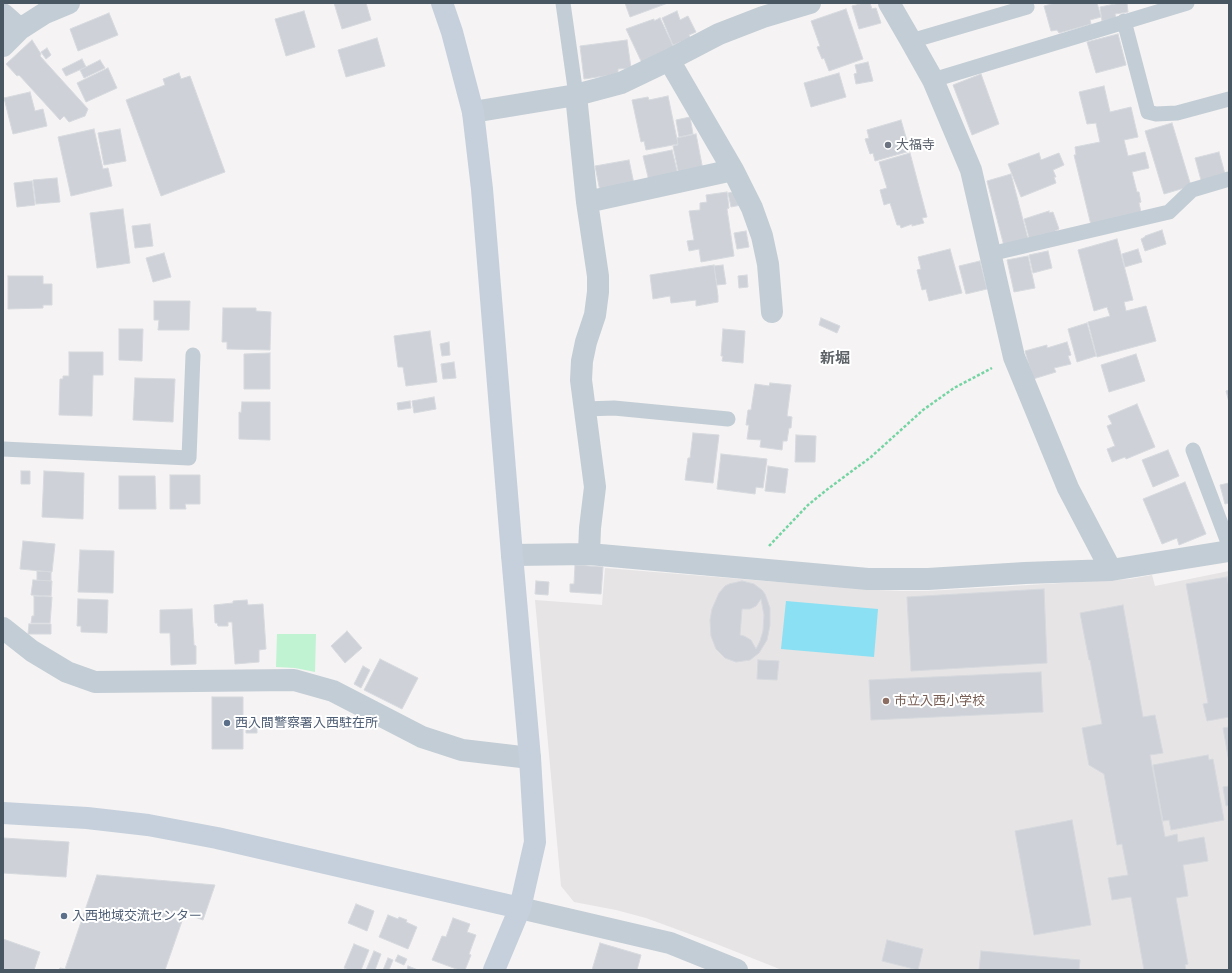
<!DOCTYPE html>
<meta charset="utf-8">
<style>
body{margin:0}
#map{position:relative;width:1232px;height:973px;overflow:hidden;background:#f5f3f3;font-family:"Asap Condensed",sans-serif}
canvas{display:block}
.frame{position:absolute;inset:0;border:4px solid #495762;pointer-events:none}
</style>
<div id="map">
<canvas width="1232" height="973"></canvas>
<div class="frame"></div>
</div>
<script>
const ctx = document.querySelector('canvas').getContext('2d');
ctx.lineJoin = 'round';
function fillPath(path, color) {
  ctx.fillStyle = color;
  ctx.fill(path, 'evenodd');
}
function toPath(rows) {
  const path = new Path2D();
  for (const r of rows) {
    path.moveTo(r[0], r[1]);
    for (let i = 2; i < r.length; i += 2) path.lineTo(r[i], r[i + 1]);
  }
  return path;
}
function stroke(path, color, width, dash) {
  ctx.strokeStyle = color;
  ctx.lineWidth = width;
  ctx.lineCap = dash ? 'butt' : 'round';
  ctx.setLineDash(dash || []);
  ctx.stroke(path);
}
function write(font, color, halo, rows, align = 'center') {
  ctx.font = font + ' "Asap Condensed","Noto Sans JP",sans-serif';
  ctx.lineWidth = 4;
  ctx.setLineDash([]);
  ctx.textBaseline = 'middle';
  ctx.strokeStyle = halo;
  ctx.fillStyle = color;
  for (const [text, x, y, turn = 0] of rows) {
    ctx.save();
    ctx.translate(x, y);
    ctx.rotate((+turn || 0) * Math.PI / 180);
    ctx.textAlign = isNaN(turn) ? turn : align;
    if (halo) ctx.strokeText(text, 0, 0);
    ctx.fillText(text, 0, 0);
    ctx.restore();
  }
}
fillPath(toPath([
 [605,568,877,590,902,591,928,591,1130,579,1152,575,1155,586,1229,571,1229,970,782,970,714,943,646,918,616,910,574,902,561,886,535,600,602,605]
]), '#e6e4e5');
fillPath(toPath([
 [277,634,316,634,315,672,295,668,276,667]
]), '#c0f3d2');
fillPath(toPath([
 [786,601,878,609,874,657,781,649]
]), '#8be0f3');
const building = toPath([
 [334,3,366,3,371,20,342,29,334,3],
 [625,3,668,3,630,17,625,3],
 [864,3,870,3,872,9,876,8,881,23,859,29,852,6,864,3],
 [1055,3,1097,3,1101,17,1090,20,1091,24,1059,33,1057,30,1051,31,1044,6,1055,3],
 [1120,3,1127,3,1128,12,1115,14,1116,18,1102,21,1100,7,1120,3],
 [846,9,863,59,829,71,824,58,822,59,817,47,820,46,811,21,846,9],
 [304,11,315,47,286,56,275,19,304,11],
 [677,11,680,20,688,16,696,32,689,35,690,38,673,45,662,18,677,11],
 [109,13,118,35,78,51,70,29,109,13],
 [660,18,674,48,642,63,626,29,654,19,654,21,660,18],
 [1118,34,1126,65,1096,73,1087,42,1118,34],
 [377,38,385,66,346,77,338,50,377,38],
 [32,40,41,54,40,56,88,109,85,116,69,122,64,116,60,120,19,75,17,76,6,64,32,40],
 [627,40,631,68,618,69,618,74,584,79,580,46,627,40],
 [47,48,51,55,46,59,41,52,47,48],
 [82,59,86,67,66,76,62,69,82,59],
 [100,60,105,68,84,78,80,70,100,60],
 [868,62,873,81,856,84,854,74,857,73,855,65,868,62],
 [108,68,117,88,86,102,77,83,108,68],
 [179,73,181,79,190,76,225,172,161,196,126,100,165,85,163,79,179,73],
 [839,73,846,97,811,107,804,83,839,73],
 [981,74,999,124,972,135,953,85,981,74],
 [1104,86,1110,112,1131,107,1138,137,1124,140,1128,156,1145,152,1149,168,1132,172,1137,192,1139,192,1141,202,1139,203,1141,212,1091,225,1074,155,1076,155,1075,147,1100,142,1096,123,1087,124,1079,92,1104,86],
 [30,92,35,111,43,109,47,126,13,134,4,98,30,92],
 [668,96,678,144,646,150,644,141,641,142,632,100,648,97,649,100,668,96],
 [690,117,693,134,679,137,676,120,690,117],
 [901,120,910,151,875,161,873,153,870,154,865,139,869,138,867,130,901,120],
 [1172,123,1191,186,1164,194,1145,131,1172,123],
 [94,129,103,169,108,168,112,186,71,196,58,137,94,129],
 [120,129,126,161,104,165,98,133,120,129],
 [696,134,703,170,679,175,673,146,678,145,677,138,696,134],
 [672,150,678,175,649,181,643,156,672,150],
 [1219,152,1225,174,1201,180,1195,158,1219,152],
 [910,153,927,217,922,218,924,223,912,226,912,224,901,228,900,225,897,225,890,203,884,205,880,190,887,188,879,162,910,153],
 [1039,153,1041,160,1059,153,1064,165,1053,170,1056,177,1054,177,1056,183,1021,197,1008,164,1039,153],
 [629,160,634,184,600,191,595,166,629,160],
 [1011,174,1028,239,1004,246,987,181,1011,174],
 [57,178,60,202,36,204,33,180,57,178],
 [32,181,35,205,17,207,14,183,32,181],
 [739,191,741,205,731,207,728,193,739,191],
 [727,192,729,208,727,209,734,256,701,262,699,249,689,251,687,241,694,240,689,211,700,210,700,203,707,202,706,195,727,192],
 [123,209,130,263,97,268,90,213,123,209],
 [1049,211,1049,213,1053,212,1059,229,1055,231,1056,233,1030,241,1024,219,1049,211],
 [150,224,153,246,135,248,132,226,150,224],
 [1162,230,1166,244,1145,251,1141,239,1145,237,1145,236,1162,230],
 [746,231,749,247,737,249,734,233,746,231],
 [1117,239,1133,300,1124,302,1126,311,1146,306,1156,341,1097,357,1088,322,1110,316,1107,307,1094,311,1078,250,1117,239],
 [950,249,962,293,929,301,926,289,922,290,917,270,921,269,918,257,950,249],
 [1138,249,1142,262,1125,267,1122,254,1138,249],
 [1048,251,1052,268,1033,273,1029,255,1048,251],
 [164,253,171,277,153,282,146,258,164,253],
 [1028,256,1035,288,1014,292,1007,260,1028,256],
 [980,261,987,289,966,294,959,266,980,261],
 [714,265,718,296,718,302,696,306,696,300,671,303,670,296,653,299,650,275,714,265],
 [723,265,726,284,717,285,714,266,723,265],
 [747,275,748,287,739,288,738,276,747,275],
 [8,276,43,276,43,284,52,284,52,305,43,305,43,308,8,309,8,276],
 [154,301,190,301,189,330,158,330,159,320,154,320,154,301],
 [223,308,256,308,256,311,271,312,270,350,227,349,227,342,222,342,223,308],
 [821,318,840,326,837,333,819,325,821,318],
 [1087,323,1096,356,1077,362,1068,329,1087,323],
 [119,329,143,329,142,361,119,360,119,329],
 [723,329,745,331,743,363,722,361,723,356,721,356,723,329],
 [430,331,437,382,406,386,403,367,398,367,394,336,430,331],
 [449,342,450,355,442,356,440,344,449,342],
 [1067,342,1071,355,1068,356,1071,364,1054,368,1056,372,1033,379,1025,351,1047,345,1047,348,1067,342],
 [69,352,103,352,103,375,93,375,92,416,59,415,60,379,63,379,63,376,69,376,69,352],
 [270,353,270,389,244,389,244,354,270,353],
 [1136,354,1145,381,1109,392,1101,365,1136,354],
 [454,362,456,378,443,379,441,364,454,362],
 [135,378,175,379,173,422,133,420,135,378],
 [770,383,791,385,787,416,792,417,791,428,789,428,787,441,783,441,782,450,760,447,761,440,747,439,749,425,746,425,748,410,751,410,755,384,769,386,770,383],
 [1229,390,1229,402,1226,391,1229,390],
 [434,397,436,409,414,413,412,401,434,397],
 [410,401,411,408,398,410,397,403,410,401],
 [242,402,270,402,270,440,239,439,239,412,241,413,242,402],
 [1137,404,1155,447,1126,459,1125,457,1112,462,1107,449,1115,446,1107,426,1112,424,1108,416,1137,404],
 [693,433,719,435,713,483,685,480,688,458,690,458,693,433],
 [796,435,816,436,815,462,795,462,796,435],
 [1168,450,1179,476,1153,487,1142,460,1168,450],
 [721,454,767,459,763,488,756,487,755,494,717,489,721,454],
 [768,466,788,469,785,493,765,491,768,466],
 [21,471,30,471,30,484,21,484,21,471],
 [44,471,84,473,83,519,42,517,44,471],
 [170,475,200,475,200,504,185,504,186,509,170,509,170,475],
 [119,476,155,476,156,509,119,509,119,476],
 [1185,482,1206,534,1179,545,1177,538,1162,544,1143,499,1185,482],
 [1229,483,1229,503,1225,504,1220,485,1229,483],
 [23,541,55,544,52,572,20,569,23,541],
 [80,550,114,551,113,593,78,592,80,550],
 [575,565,603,567,601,594,570,592,570,584,574,584,575,565],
 [37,571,51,572,51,581,37,580,37,571],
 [1227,577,1229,588,1229,717,1207,721,1203,704,1208,703,1186,584,1227,577],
 [33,580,52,581,51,596,31,595,33,580],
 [536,581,549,582,548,595,535,594,536,581],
 [742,581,754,584,762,590,765,594,770,608,770,625,767,640,759,653,750,660,736,662,725,658,716,649,711,636,710,620,712,609,719,593,725,586,729,584,742,581],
 [761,599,764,615,763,631,760,641,756,649,751,640,744,636,740,635,742,609,750,609,756,606,761,599],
 [1044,589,1047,663,911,671,907,597,1044,589],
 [34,596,52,597,50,623,31,623,32,616,34,616,34,596],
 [78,599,108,600,107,633,81,632,81,626,77,626,78,599],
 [247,600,248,605,263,604,266,649,259,650,259,662,235,664,232,622,228,622,228,626,218,626,217,623,215,623,214,605,233,603,233,601,247,600],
 [1123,605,1143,717,1155,715,1163,753,1150,755,1165,837,1177,834,1178,842,1204,837,1208,861,1183,865,1188,896,1176,898,1188,964,1185,965,1186,970,1144,970,1131,897,1112,900,1108,878,1128,875,1122,844,1117,845,1104,774,1089,765,1082,728,1102,724,1090,660,1089,660,1080,613,1123,605],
 [192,609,194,645,196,646,196,664,171,665,170,633,160,633,160,610,192,609],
 [29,624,51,624,51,634,28,634,29,624],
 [347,631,362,648,345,663,331,646,347,631],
 [380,659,418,678,402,709,364,690,380,659],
 [758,660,779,661,777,680,757,679,758,660],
 [363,666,370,670,361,688,354,684,363,666],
 [1041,672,1043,712,871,720,869,680,1041,672],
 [212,697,243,697,243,749,212,749,212,697],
 [246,722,257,722,257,733,246,733,246,722],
 [1229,727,1229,762,1223,728,1229,727],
 [1208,755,1209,760,1213,759,1224,820,1171,830,1169,820,1163,821,1153,765,1208,755],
 [1229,786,1229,806,1229,805,1226,806,1223,787,1229,786],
 [1072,820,1091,925,1034,935,1015,831,1072,820],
 [3,838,69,842,66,877,3,873,3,838],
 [97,875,215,885,203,920,176,910,174,918,182,921,165,970,59,970,60,968,65,969,97,875],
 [356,904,374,911,367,931,348,923,356,904],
 [388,915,398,919,399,917,407,920,406,922,417,927,408,949,379,937,388,915],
 [453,918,470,924,467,932,476,935,469,954,471,955,465,970,459,970,432,960,442,936,446,937,453,918],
 [3,939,40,952,34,970,3,970,3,939],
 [887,940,923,949,918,970,882,961,887,940],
 [600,943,641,955,637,970,592,970,600,943],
 [354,944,369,950,361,970,349,970,344,968,354,944],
 [374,951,381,954,375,970,366,970,374,951],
 [981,951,1080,960,1079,970,979,970,981,951],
 [398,955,407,959,404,965,395,961,398,955],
 [388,958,393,960,389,970,383,970,388,958],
 [408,966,418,970,407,970,408,966]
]);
fillPath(building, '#ced2d8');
stroke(building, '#d6d9de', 1);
stroke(toPath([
 [769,546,808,505,829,488,871,457,923,410,954,388,992,368]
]), '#75d4a3', 2.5, [3, 2]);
stroke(toPath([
 [563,3,576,95],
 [1124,21,1148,112,1156,114,1177,113,1229,99],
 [911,41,1027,7],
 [933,80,1187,3],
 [990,254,1169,212,1192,190,1229,179],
 [585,409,614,408,728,419],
 [3,449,189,458,193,355],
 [1193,450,1229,545]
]), '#c3cdd5', 15);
stroke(toPath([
 [889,3,911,41,933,80,971,170,1014,357,1068,488,1111,570],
 [3,14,20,29],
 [3,46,20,29,45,13,69,3],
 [669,60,733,170,752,208,762,236,768,264,772,312],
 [576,95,587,202,598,276,598,292,595,315,586,342,582,361,581,380,595,487,590,528,589,554],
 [473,112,576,95,621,83,669,60,719,34,763,17,810,3],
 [587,202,733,170],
 [512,555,589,554,868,579,928,579,1025,573,1111,570,1229,551],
 [3,628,32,651,67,672,95,682,294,680,333,691,422,737,462,750,530,758],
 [520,908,670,943,737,970]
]), '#c3cdd5', 22);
stroke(toPath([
 [442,3,452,32,473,112,482,189,512,555,530,758,535,842,520,908,494,970],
 [3,813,87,818,148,825,217,838,520,908]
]), '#c5d0dc', 22);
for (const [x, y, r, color] of [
 [888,145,4,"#6b7280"],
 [886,701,4,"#8d6e63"],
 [227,723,4,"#5c6f8a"],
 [64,916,4,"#5c6f8a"]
]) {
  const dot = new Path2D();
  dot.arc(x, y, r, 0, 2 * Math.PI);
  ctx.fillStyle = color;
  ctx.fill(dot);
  stroke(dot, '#fff', 1.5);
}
write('13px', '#5b616d', '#fff', [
 ["大福寺",896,145]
], 'left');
write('13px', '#785e54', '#fff', [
 ["市立入西小学校",894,701]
], 'left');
write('13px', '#4e5e75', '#fff', [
 ["西入間警察署入西駐在所",235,723],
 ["入西地域交流センター",72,916]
], 'left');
write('bold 15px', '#5e6368', '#fff', [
 ["新堀",835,358]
]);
</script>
